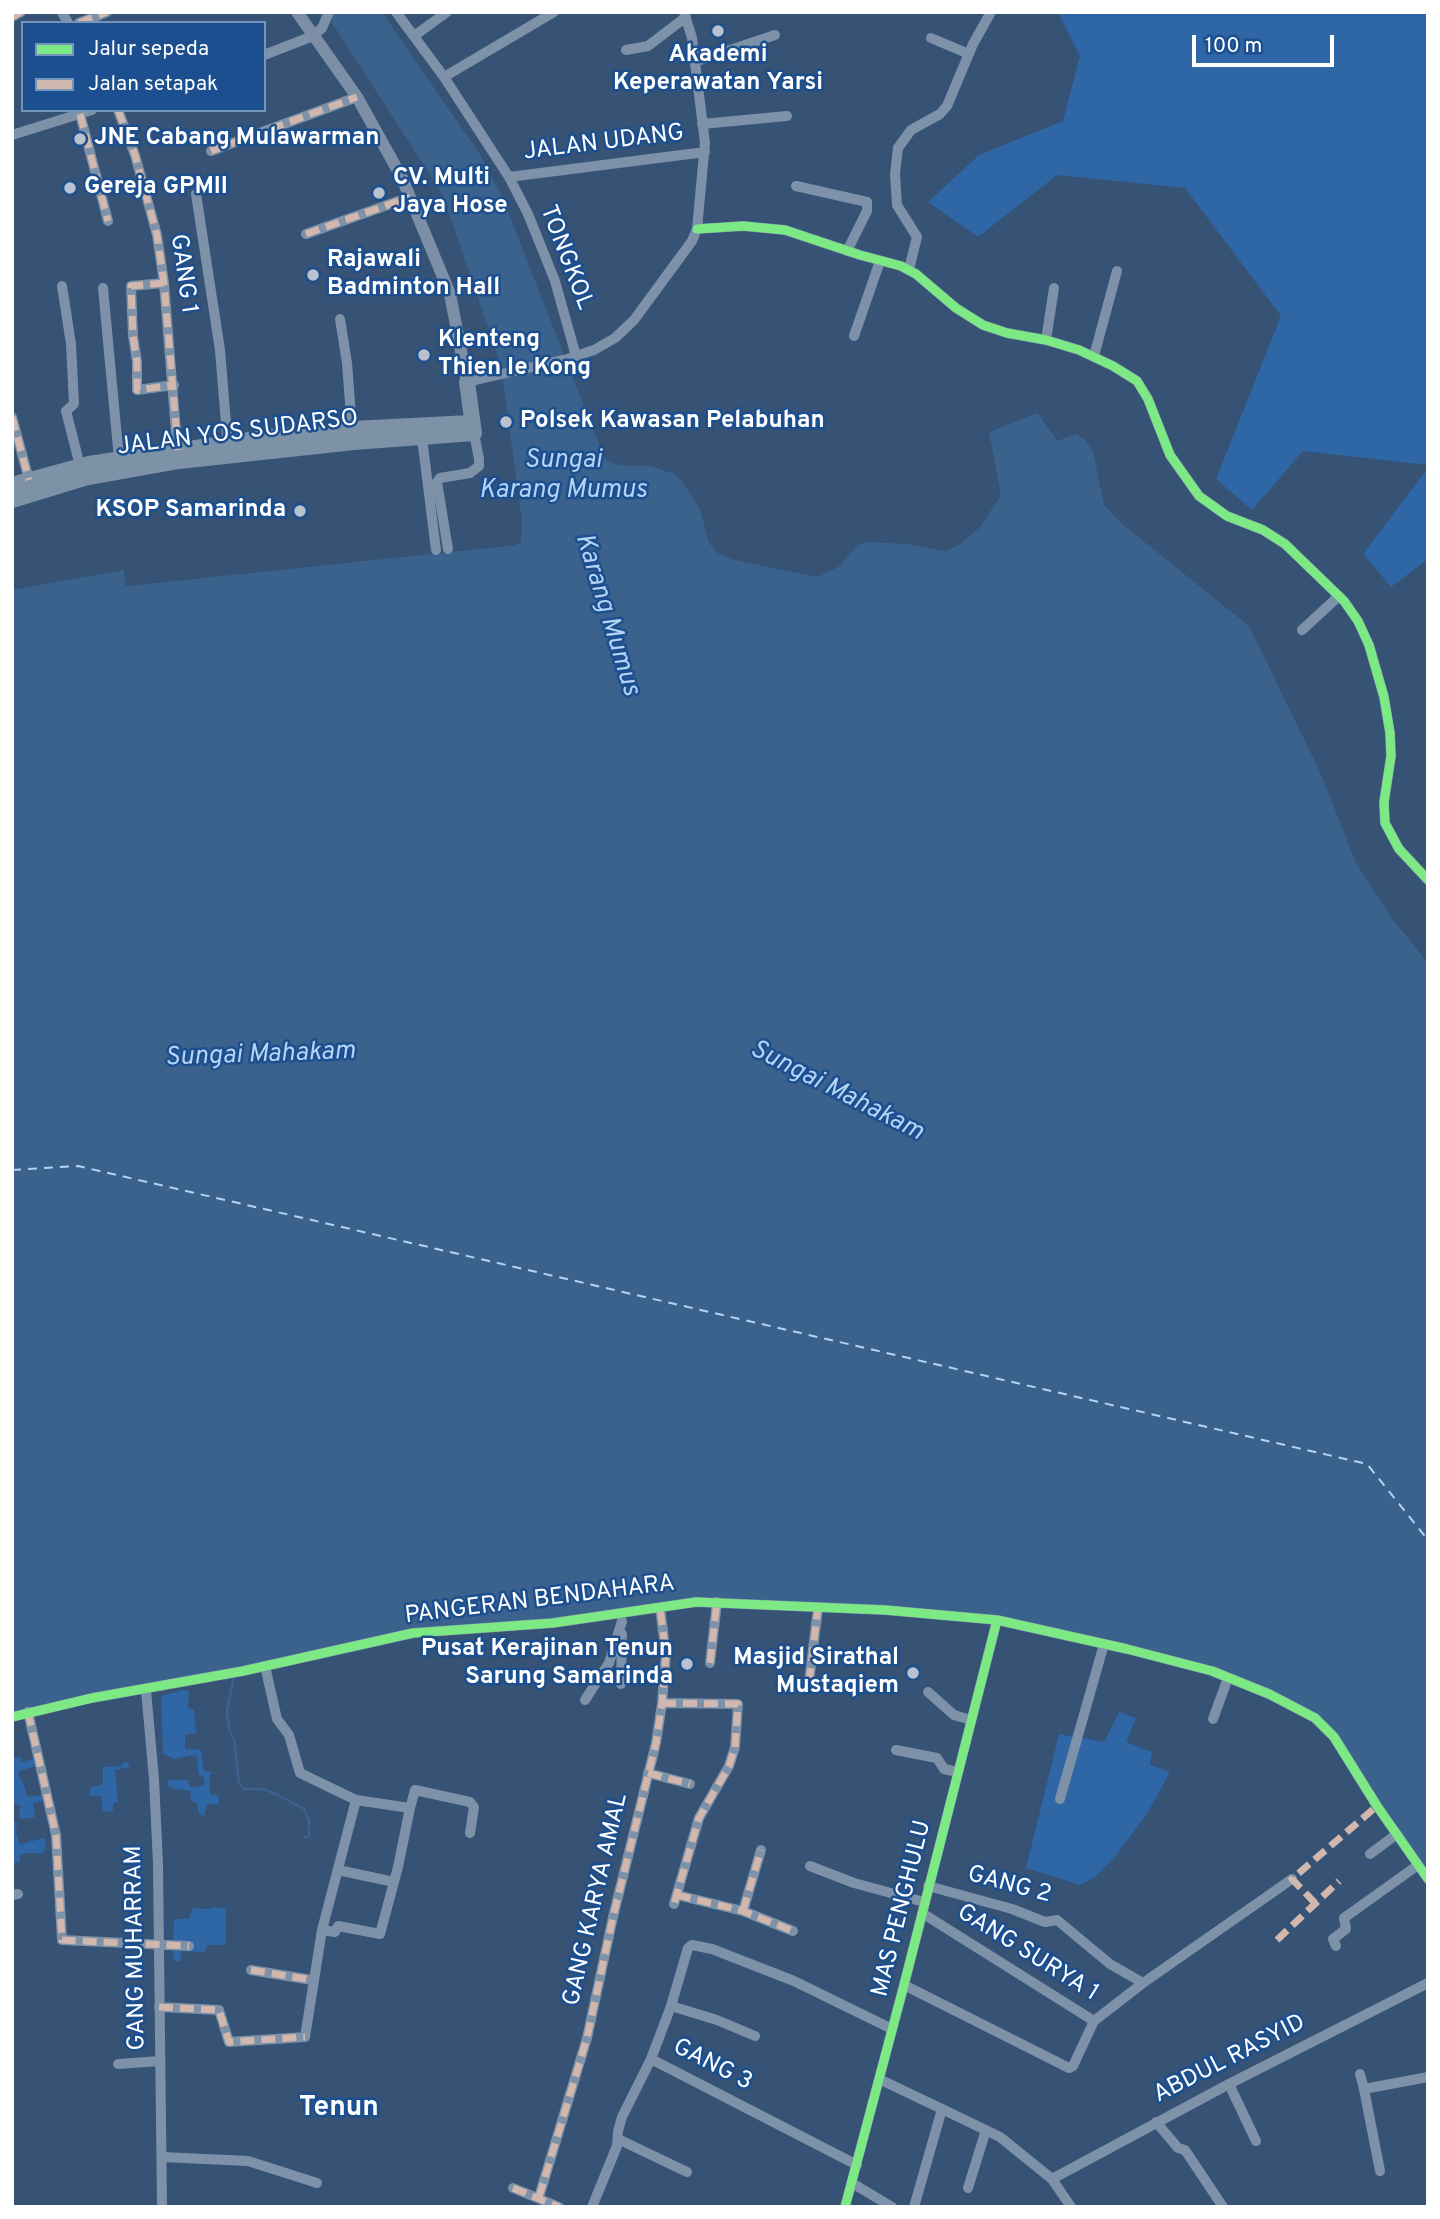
<!DOCTYPE html>
<style>
body{margin:0}
#map{position:relative;width:1440px;height:2219px;overflow:hidden;background:#365274;font-family:Overpass,sans-serif}
canvas{display:block}
.frame{position:absolute;inset:0;border:14px solid #fff;pointer-events:none}
.legend{position:absolute;left:21px;top:21px;width:245px;height:91px;box-sizing:border-box;background:#1b4f8f;border:2px solid #7695bc;margin:0;padding:9px 12px;list-style:none;font-size:21px;color:#fff}
.legend li{display:flex;align-items:center;gap:14px;height:35px}
.legend b{width:35px;border:2px solid #7695bc}
.scale{position:absolute;left:1192px;top:35px;width:142px;height:32px;box-sizing:border-box;border:4px solid #fff;border-top:0;padding-left:9px;font-size:21px;line-height:24px;white-space:nowrap;color:#fff;-webkit-text-stroke:5px #1b4f8f;paint-order:stroke}
</style>
<div id="map">
<canvas width="1440" height="2219"></canvas>
<div class="frame"></div>
<ul class="legend">
<li><b style="height:9px;background:#7ce984"></b>Jalur sepeda</li>
<li><b style="height:9px;background:#d1b7ad"></b>Jalan setapak</li>
</ul>
<div class="scale">100 m</div>
</div>
<script>
const ctx = document.querySelector('canvas').getContext('2d');
ctx.lineJoin = 'round';
function fillPath(path, color) {
  ctx.fillStyle = color;
  ctx.fill(path, 'evenodd');
}
function toPath(rows) {
  const path = new Path2D();
  for (const r of rows) {
    path.moveTo(r[0], r[1]);
    for (let i = 2; i < r.length; i += 2) path.lineTo(r[i], r[i + 1]);
  }
  return path;
}
function stroke(path, color, width, dash) {
  ctx.strokeStyle = color;
  ctx.lineWidth = width;
  ctx.lineCap = dash ? 'butt' : 'round';
  ctx.setLineDash(dash || []);
  ctx.stroke(path);
}
function write(font, color, halo, rows, align = 'center') {
  ctx.font = font + ' Overpass,sans-serif';
  ctx.lineWidth = 5;
  ctx.setLineDash([]);
  ctx.textBaseline = 'middle';
  ctx.strokeStyle = halo;
  ctx.fillStyle = color;
  for (const [text, x, y, turn = 0] of rows) {
    ctx.save();
    ctx.translate(x, y);
    ctx.rotate((+turn || 0) * Math.PI / 180);
    ctx.textAlign = isNaN(turn) ? turn : align;
    if (halo) ctx.strokeText(text, 0, 0);
    ctx.fillText(text, 0, 0);
    ctx.restore();
  }
}
fillPath(toPath([
 [1058,12,1428,12,1428,465,1303,451,1252,510,1216,479,1281,316,1185,188,1057,175,978,237,928,202,979,155,1063,121,1080,56],
 [1428,468,1428,559,1391,587,1363,554],
 [183,1690,189,1691,188,1708,194,1710,196,1733,185,1735,185,1749,201,1750,204,1771,213,1772,210,1775,210,1794,219,1796,219,1804,207,1804,204,1816,199,1814,197,1803,191,1801,190,1791,172,1788,167,1785,168,1780,188,1780,190,1787,202,1786,204,1784,204,1778,199,1775,196,1755,174,1759,163,1754,161,1696],
 [1119,1712,1136,1718,1126,1742,1152,1752,1150,1765,1170,1772,1148,1812,1115,1857,1095,1877,1080,1885,1026,1868,1059,1734,1104,1742],
 [20,1756,21,1761,24,1762,33,1758,37,1766,19,1771,18,1775,24,1785,27,1797,43,1795,43,1801,33,1803,35,1817,23,1819,20,1819,19,1813,20,1806,15,1804,12,1796,12,1759],
 [128,1762,130,1767,115,1770,118,1802,113,1803,113,1811,103,1812,101,1796,90,1796,90,1788,103,1784,103,1767,122,1766,123,1763],
 [12,1821,17,1823,16,1833,20,1844,45,1838,46,1847,43,1853,26,1853,20,1856,20,1862,12,1863],
 [213,1907,225,1908,226,1911,226,1945,207,1945,205,1952,182,1951,180,1961,175,1961,173,1957,174,1919,189,1919,193,1908,209,1909]
]), '#2f66a5');
fillPath(toPath([
 [325,12,382,12,481,156,503,199,604,457,615,465,651,466,674,474,682,481,700,509,709,543,718,553,730,559,818,577,838,567,858,545,865,542,907,544,946,551,959,545,979,528,1000,497,1000,489,989,432,1038,413,1057,441,1076,434,1084,439,1093,451,1104,505,1121,523,1249,626,1320,772,1356,863,1391,917,1428,963,1428,1872,1323,1718,1223,1673,1041,1626,691,1599,566,1618,413,1630,12,1715,12,590,124,570,126,586,515,545,521,542,522,521,501,366,443,195]
]), '#3b618d');
fillPath(toPath([
 [515,541,515,545,126,586,124,570,127,569,129,582]
]), '#365274');
stroke(toPath([
 [234,1676,227,1711,229,1729,234,1740,239,1783,244,1789,263,1789,276,1794,304,1809,309,1820,309,1836,305,1837]
]), '#3b618d', 2.5);
stroke(toPath([
 [12,1170,78,1166,1367,1464,1428,1540]
]), '#b5d3f5', 2, [9, 7]);
stroke(toPath([
 [62,12,68,23],
 [396,12,444,77,509,177,528,214,555,281,576,356],
 [12,17,21,12],
 [79,23,107,12],
 [414,36,447,12],
 [931,38,969,54],
 [626,50,648,46,686,17],
 [264,55,313,36,322,28,329,12],
 [694,62,775,35],
 [444,77,554,12],
 [118,110,135,155,157,235,164,283,178,457],
 [80,114,108,221],
 [702,124,787,116],
 [12,135,92,110],
 [211,151,357,97],
 [509,177,705,152],
 [796,186,867,202,867,211,847,251],
 [196,194,220,350,228,448],
 [697,229,743,226,785,230,860,255,901,266,916,274,956,308,983,325,1007,333,1046,340,1079,350,1113,366,1137,381,1148,399,1170,455,1199,496,1227,516,1263,530,1285,544,1344,601,1358,621,1369,645,1384,697,1390,733,1391,756,1384,802,1385,823,1399,849,1428,880],
 [306,234,410,197],
 [909,269,917,237,897,205,895,174,898,148,911,130,940,114,947,106,973,44,991,12],
 [164,283,131,286,133,336,137,362,137,390,174,385],
 [62,286,71,344,74,404,66,411,80,466],
 [103,288,119,459],
 [340,319,347,363,352,429],
 [854,336,880,261],
 [1046,340,1054,288],
 [1094,356,1117,271],
 [467,382,567,359,594,350,615,338,634,320,692,241,697,229,705,143,692,38,684,12],
 [12,417,29,480],
 [422,438,436,550],
 [448,549,437,482,440,478,470,473,479,466,479,459,474,433],
 [1302,630,1339,596],
 [710,1663,717,1602],
 [265,1666,277,1719,289,1735,300,1773,356,1800,410,1808,398,1867,380,1934,338,1926,335,1932,322,1930],
 [809,1682,818,1608],
 [621,1684,622,1634],
 [146,1690,154,1779,158,1864,162,2207],
 [928,1692,954,1715,971,1720],
 [585,1700,609,1663,622,1621],
 [662,1703,738,1704,735,1747,729,1766,699,1818,674,1904],
 [28,1712,56,1835,62,1940,189,1946],
 [12,1717,92,1698,243,1671,413,1633,553,1623,696,1602,885,1610,997,1620,1127,1649,1212,1671,1269,1694,1315,1718,1334,1737,1377,1806,1428,1879],
 [1213,1719,1228,1678],
 [896,1750,937,1758,944,1769,958,1772],
 [648,1773,690,1784],
 [1060,1799,1104,1644],
 [410,1808,415,1790,470,1802,474,1807,470,1833],
 [1370,1854,1397,1834],
 [810,1866,854,1883,924,1902],
 [338,1870,394,1882],
 [928,1886,1012,1909,1045,1922,1057,1920,1110,1964,1143,1983],
 [12,1895,18,1894],
 [677,1895,743,1911,793,1931],
 [743,1911,761,1850],
 [922,1913,1094,2021,1143,1983,1292,1879],
 [1336,1946,1333,1939,1346,1929,1344,1918,1418,1865],
 [251,1970,312,1980],
 [904,1985,1069,2068,1073,2066,1094,2021],
 [671,2006,717,2020,755,2036],
 [159,2007,219,2010,229,2042,305,2037,322,1930,356,1800],
 [118,2064,160,2061],
 [1360,2074,1364,2089,1428,2077],
 [879,2079,942,2109,914,2207],
 [1229,2084,1256,2141],
 [1364,2089,1380,2171],
 [942,2109,1000,2137,1052,2179,1071,2207],
 [1156,2122,1178,2148,1185,2150,1223,2207],
 [618,2139,687,2172],
 [162,2157,248,2161,317,2183],
 [857,2165,651,2059,671,2006,688,1948,692,1945,712,1949,794,1981,892,2029],
 [1052,2179,1229,2084,1428,1983],
 [852,2183,892,2207],
 [513,2188,559,2207],
 [968,2188,986,2130],
 [539,2197,587,2038,613,1917,656,1743,662,1703,666,1654,660,1608],
 [592,2207,617,2146,618,2131,622,2117,651,2059],
 [845,2207,904,1985,997,1620]
]), '#7d92a8', 10);
stroke(toPath([
 [297,12,357,97,402,178,450,294,467,382]
]), '#7d8ea7', 12);
stroke(toPath([
 [12,485,89,464,263,438,352,429,470,423],
 [12,500,84,478,179,461,354,442,474,433,467,382]
]), '#7e92a7', 16);
stroke(toPath([
 [12,17,21,12],
 [79,23,107,12],
 [118,110,135,155,157,235,164,283,178,450],
 [80,114,108,221],
 [211,151,357,97],
 [306,234,410,197],
 [164,283,131,286,133,336,137,362,137,390,174,385],
 [12,417,29,480],
 [710,1663,717,1602],
 [809,1682,818,1608],
 [662,1703,738,1704,735,1747,729,1766,699,1818,674,1904],
 [28,1712,56,1835,62,1940,189,1946],
 [648,1773,690,1784],
 [677,1895,743,1911,793,1931],
 [1315,1903,1292,1879,1377,1806],
 [743,1911,761,1850],
 [1277,1940,1339,1881],
 [251,1970,312,1980],
 [159,2007,219,2010,229,2042,305,2037],
 [513,2188,559,2207],
 [539,2197,587,2038,613,1917,656,1743,662,1703,666,1654,660,1608]
]), '#d1b7ad', 7, [14, 7]);
stroke(toPath([
 [697,229,743,226,785,230,860,255,901,266,916,274,956,308,983,325,1007,333,1046,340,1079,350,1113,366,1137,381,1148,399,1170,455,1199,496,1227,516,1263,530,1285,544,1344,601,1358,621,1369,645,1384,697,1390,733,1391,756,1384,802,1385,823,1399,849,1428,880],
 [12,1717,92,1698,243,1671,413,1633,553,1623,696,1602,885,1610,997,1620,1127,1649,1212,1671,1269,1694,1315,1718,1334,1737,1377,1806,1428,1879],
 [845,2207,904,1985,997,1620]
]), '#7ce984', 9);
for (const [x, y, r, color] of [
 [718,31,7,"#b9c2ce"],
 [80,139,7,"#b9c2ce"],
 [70,188,7,"#b9c2ce"],
 [379,193,7,"#b9c2ce"],
 [313,275,7,"#b9c2ce"],
 [424,355,7,"#b9c2ce"],
 [506,422,7,"#b9c2ce"],
 [300,511,7,"#b9c2ce"],
 [687,1664,7,"#b9c2ce"],
 [913,1673,7,"#b9c2ce"]
]) {
  const dot = new Path2D();
  dot.arc(x, y, r, 0, 2 * Math.PI);
  ctx.fillStyle = color;
  ctx.fill(dot);
  stroke(dot, '#1b4f8f', 2.5);
}
write('bold 24px', '#fff', '#1b4f8f', [
 ["Akademi",718,56,"center"],
 ["Keperawatan Yarsi",718,84,"center"],
 ["JNE Cabang Mulawarman",94,139],
 ["CV. Multi",393,179],
 ["Jaya Hose",393,207],
 ["Gereja GPMII",84,188],
 ["Rajawali",327,261],
 ["Badminton Hall",327,289],
 ["Klenteng",438,341],
 ["Thien Ie Kong",438,369],
 ["Polsek Kawasan Pelabuhan",520,422],
 ["KSOP Samarinda",286,511,"right"],
 ["Pusat Kerajinan Tenun",673,1650,"right"],
 ["Sarung Samarinda",673,1678,"right"],
 ["Masjid Sirathal",899,1659,"right"],
 ["Mustaqiem",899,1687,"right"]
], 'left');
write('24px', '#fff', '#1b4f8f', [
 ["JALAN UDANG",604,144,-7],
 ["TONGKOL",565,258,69],
 ["GANG 1",182,274,82],
 ["JALAN YOS SUDARSO",238,434,-7],
 ["PANGERAN BENDAHARA",540,1601,-7],
 ["GANG 2",1009,1886,15],
 ["GANG KARYA AMAL",597,1900,-77],
 ["MAS PENGHULU",903,1909,-76],
 ["GANG MUHARRAM",137,1948,-91],
 ["GANG SURYA 1",1027,1954,32],
 ["ABDUL RASYID",1230,2060,-27],
 ["GANG 3",712,2066,27]
]);
write('italic 26px', '#b5d3f5', '#1b4f8f', [
 ["Sungai",563,462],
 ["Karang Mumus",563,492],
 ["Karang Mumus",606,615,73],
 ["Sungai Mahakam",260,1056,-2],
 ["Sungai Mahakam",836,1092,27]
]);
write('bold 28px', '#fff', '#1b4f8f', [
 ["Tenun",339,2109]
]);
</script>
